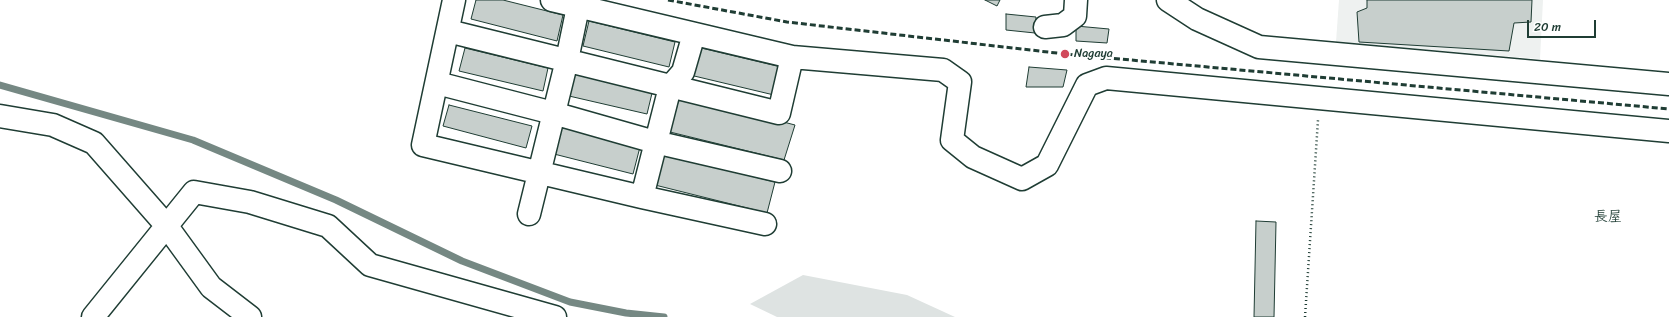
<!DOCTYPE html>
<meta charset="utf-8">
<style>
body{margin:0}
#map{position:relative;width:1669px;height:317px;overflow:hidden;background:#fff;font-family:Sriracha,sans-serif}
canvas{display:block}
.scale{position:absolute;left:1527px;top:20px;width:69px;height:18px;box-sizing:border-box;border:2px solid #1f3d34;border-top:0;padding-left:5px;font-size:12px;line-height:14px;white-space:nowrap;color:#1f3d34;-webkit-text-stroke:3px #fff;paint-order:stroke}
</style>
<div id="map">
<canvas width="1669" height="317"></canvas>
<div class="scale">20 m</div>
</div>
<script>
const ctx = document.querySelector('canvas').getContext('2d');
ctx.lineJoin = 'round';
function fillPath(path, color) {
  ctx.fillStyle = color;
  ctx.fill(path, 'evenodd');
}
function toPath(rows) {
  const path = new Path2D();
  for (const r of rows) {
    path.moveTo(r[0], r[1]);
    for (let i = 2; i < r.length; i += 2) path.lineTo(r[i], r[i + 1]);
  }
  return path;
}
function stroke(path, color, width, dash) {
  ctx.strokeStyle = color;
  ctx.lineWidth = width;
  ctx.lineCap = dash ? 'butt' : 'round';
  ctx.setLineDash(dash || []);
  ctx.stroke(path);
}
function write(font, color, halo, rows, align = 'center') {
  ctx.font = font + ' Sriracha,"Klee One",sans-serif';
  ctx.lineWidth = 4;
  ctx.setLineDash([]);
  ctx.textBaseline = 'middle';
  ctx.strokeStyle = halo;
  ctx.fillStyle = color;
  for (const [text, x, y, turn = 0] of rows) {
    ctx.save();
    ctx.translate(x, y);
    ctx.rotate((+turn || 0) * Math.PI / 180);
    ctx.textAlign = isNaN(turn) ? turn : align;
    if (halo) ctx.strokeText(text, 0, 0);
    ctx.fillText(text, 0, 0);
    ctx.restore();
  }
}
fillPath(toPath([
 [1339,0,1543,0,1540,59,1336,42]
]), '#eef1f0');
fillPath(toPath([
 [803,275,907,295,955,317,777,317,750,304]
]), '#dee3e2');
stroke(toPath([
 [0,85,193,140,336,200,462,261,570,302,626,313,664,317]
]), '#758883', 7);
const building = toPath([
 [476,0,503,0,563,15,557,41,471,19,476,0],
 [985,0,1000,0,997,6,985,0],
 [1367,0,1532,0,1531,22,1514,23,1509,51,1359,42,1357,12,1367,8,1367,0],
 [1006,14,1036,17,1035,33,1006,30,1006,14],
 [589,21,675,42,669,67,583,46,589,21],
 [1076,26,1109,29,1107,43,1076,41,1076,26],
 [697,47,781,67,774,95,690,75,697,47],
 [465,48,548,68,543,91,459,71,465,48],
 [1029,67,1067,70,1063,87,1026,87,1029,67],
 [575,71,653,89,647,114,569,96,575,71],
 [680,95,795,125,784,160,670,132,680,95],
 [449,105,532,126,526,148,443,126,449,105],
 [561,127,640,147,633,174,554,154,561,127],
 [663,154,775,182,767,213,655,185,663,154],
 [1256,221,1276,222,1274,317,1254,317,1256,221]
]);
fillPath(building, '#c7cfcc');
stroke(building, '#1f3d34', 1);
const minor = toPath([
 [454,0,423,145,642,197,765,224],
 [552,0,792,57,943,70,960,82,952,140,973,157,1022,179,1047,165,1087,85,1106,78,1669,131],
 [1168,0,1197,19,1259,47,1669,84],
 [1045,27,1063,25,1075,16,1076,0],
 [448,31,779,113,792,57],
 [437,83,553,113,655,142,780,171],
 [0,116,53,125,94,143,166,225,211,287,250,317],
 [642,197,670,87,683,72,694,34],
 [529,214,567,60,578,7],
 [93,317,194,192,250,202,328,226,370,265,555,317]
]);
stroke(minor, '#1f3d34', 25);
stroke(toPath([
 [1305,317,1318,120]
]), '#1f3d34', 2.5, [1, 3]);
stroke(minor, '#fff', 22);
stroke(toPath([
 [668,0,787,22,1065,54,1669,109]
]), '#1f3d34', 3, [6, 3]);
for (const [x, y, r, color] of [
 [1065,54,5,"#d1495b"]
]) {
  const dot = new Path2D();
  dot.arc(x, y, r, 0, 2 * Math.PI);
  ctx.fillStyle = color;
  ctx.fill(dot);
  stroke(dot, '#fff', 1.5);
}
write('12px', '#1f3d34', '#fff', [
 ["Nagaya",1074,54]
], 'left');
write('bold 14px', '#1f3d34', '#fff', [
 ["長屋",1608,217]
]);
</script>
